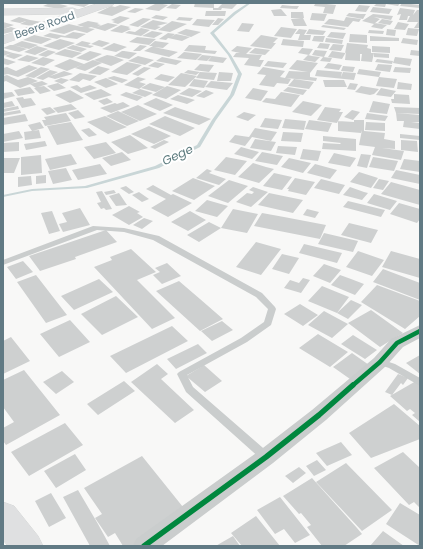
<!DOCTYPE html>
<style>
body{margin:0}
#map{position:relative;width:423px;height:549px;overflow:hidden;background:#f8f8f7;font-family:Poppins,sans-serif}
canvas{display:block}
.frame{position:absolute;inset:0;border:4px solid #617a84;pointer-events:none}
</style>
<div id="map">
<canvas width="423" height="549"></canvas>
<div class="frame"></div>
</div>
<script>
const ctx = document.querySelector('canvas').getContext('2d');
ctx.lineJoin = 'round';
function toPath(rows) {
  const path = new Path2D();
  for (const r of rows) {
    path.moveTo(r[0], r[1]);
    for (let i = 2; i < r.length; i += 2) path.lineTo(r[i], r[i + 1]);
  }
  return path;
}
function fillPath(path, color) {
  ctx.fillStyle = color;
  ctx.fill(path, 'evenodd');
}
function stroke(path, color, width, dash) {
  ctx.strokeStyle = color;
  ctx.lineWidth = width;
  ctx.lineCap = dash ? 'butt' : 'round';
  ctx.setLineDash(dash || []);
  ctx.stroke(path);
}
function write(font, color, halo, rows, align = 'center') {
  ctx.font = font + ' Poppins,sans-serif';
  ctx.lineWidth = 4;
  ctx.setLineDash([]);
  ctx.textBaseline = 'middle';
  ctx.strokeStyle = halo;
  ctx.fillStyle = color;
  for (const [text, x, y, turn = 0] of rows) {
    ctx.save();
    ctx.translate(x, y);
    ctx.rotate((+turn || 0) * Math.PI / 180);
    ctx.textAlign = isNaN(turn) ? turn : align;
    if (halo) ctx.strokeText(text, 0, 0);
    ctx.fillText(text, 0, 0);
    ctx.restore();
  }
}
fillPath(toPath([
 [248,3,251,3,236,14,214,33,231,55,242,74,234,95,216,120,200,147,159,168,87,188,32,191,3,197,3,195,32,189,85,186,155,166,197,145,212,120,230,95,238,74,228,55,210,33,234,12,248,3]
]), '#c9d6d7');
fillPath(toPath([
 [50,3,55,3,68,6,59,9,43,6],
 [62,3,91,3,84,7],
 [157,3,168,5,159,11,145,9],
 [195,3,214,3,214,8,194,7],
 [223,3,224,3,237,4,232,9,222,8,221,10,213,10,213,8,218,8],
 [377,3,400,3,398,6,386,4,385,7,374,6],
 [402,3,420,5,420,8,400,6],
 [172,4,181,5,176,9,166,8],
 [315,4,317,3,336,5,333,14,323,13,325,7,314,6],
 [120,5,131,7,112,16,97,13,111,6,115,7],
 [282,5,292,6,299,6,297,9,280,8],
 [359,5,370,6,366,12,355,11],
 [373,7,392,9,389,14,370,12],
 [135,8,144,9,135,13,127,12],
 [400,8,415,10,413,15,417,10,420,10,420,28,414,28,418,22,407,22,410,16,408,16,407,20,399,20,401,14,397,15],
 [281,9,287,16,274,16,271,10],
 [206,11,226,11,225,16,205,16],
 [291,12,303,12,304,18,303,18,307,26,294,26,291,19,301,18,291,18],
 [312,13,327,14,324,21,310,20],
 [349,13,361,14,366,14,363,19,346,16],
 [373,14,393,16,391,20,374,17,380,19,374,24,362,21],
 [156,15,168,17,163,20,151,18],
 [120,16,130,18,118,24,112,22,115,21,111,20],
 [19,17,30,20,42,22,32,26,20,24,26,21,20,23,10,21],
 [179,17,193,18,190,21,176,20],
 [346,17,361,19,359,22,353,21,348,27,324,24,329,19,332,19,331,21,332,19,344,21],
 [143,18,151,19,138,27,129,25],
 [218,18,224,19,218,25,212,25],
 [197,19,215,20,209,27,192,25],
 [382,19,393,21,390,25,378,23],
 [153,20,168,23,157,26,161,27,155,30,140,27],
 [88,21,99,23,97,24,101,25,97,27,108,23,118,25,105,31,91,27,88,28,95,29,87,33,75,30,64,34,49,31,69,24,82,27,84,27,77,25],
 [172,21,187,24,170,32,158,30],
 [3,22,14,25,3,29],
 [398,22,409,24,405,30,394,29],
 [242,23,254,24,249,32,237,31],
 [375,23,387,25,382,29,371,27],
 [121,25,130,27,128,28,131,29,122,33,110,31],
 [323,25,346,28,344,30,321,27],
 [11,27,20,30,3,34,3,29],
 [281,27,297,29,291,38,274,36],
 [141,28,150,30,141,36,125,33,129,31,135,32],
 [408,28,419,29,417,36,406,35],
 [186,29,201,32,191,37,177,33],
 [299,29,307,30,304,35,311,35,310,40,298,40,300,34,295,34],
 [309,29,326,31,323,35,306,34],
 [387,29,396,30,395,36,386,35],
 [369,30,384,31,383,34,368,33],
 [152,31,163,33,154,38,142,36],
 [73,32,86,34,77,39,61,37,57,39,43,36,50,33,65,36],
 [331,32,346,33,343,39,327,37],
 [168,33,175,34,171,37,176,34,190,37,182,41,168,38,166,40,159,39],
 [350,34,367,35,367,43,349,42],
 [34,35,52,39,41,44,23,40],
 [261,35,278,38,273,43,276,43,271,49,250,46],
 [314,36,325,36,323,42,312,41],
 [370,36,399,38,399,41,370,41],
 [137,37,156,39,149,45,129,42],
 [326,38,343,40,342,44,325,42],
 [403,38,418,40,417,45,401,43],
 [60,39,75,43,59,50,43,46],
 [283,39,304,41,303,47,281,45],
 [99,40,110,43,102,47,91,44],
 [22,41,38,45,29,49,13,45],
 [82,41,91,43,88,45,94,46,90,48,75,45],
 [155,41,169,43,163,48,154,47,178,52,169,57,144,51,153,46,149,46],
 [114,43,127,47,116,52,102,49],
 [320,43,330,44,328,49,317,48],
 [347,43,368,45,367,48,371,49,371,53,374,53,372,62,361,61,362,54,360,54,360,61,345,60,346,52,342,59,328,57,332,51,345,53],
 [333,44,344,45,341,51,329,50],
 [10,45,13,45,27,49,19,52,3,48],
 [73,45,87,49,81,52,66,48],
 [140,45,147,46,140,51,133,51],
 [189,45,206,46,205,50,217,51,215,54,184,51],
 [37,46,48,49,35,55,24,52],
 [237,46,252,48,246,54,262,55,259,60,264,60,260,67,244,65,249,58,233,57,236,53,240,53,231,51],
 [372,46,390,47,390,53,372,52],
 [255,48,270,50,265,55,249,53],
 [302,48,313,49,309,55,298,53],
 [65,49,82,53,72,58,54,54],
 [3,50,13,53,23,55,14,59,5,56,12,53,3,56],
 [48,50,56,52,46,57,38,55],
 [315,50,327,51,324,57,312,55],
 [411,50,420,51,420,56,410,55],
 [90,51,102,54,88,61,76,58],
 [122,51,124,51,137,53,129,59,114,56],
 [184,52,202,54,196,60,177,58],
 [374,53,389,54,389,58,374,57],
 [27,55,39,58,29,62,17,60],
 [107,55,113,56,124,60,111,66,94,60],
 [202,55,212,56,207,61,197,60],
 [308,55,312,56,320,57,315,62,303,60],
 [138,56,154,60,145,65,128,61],
 [212,56,227,58,223,63,208,61],
 [43,57,55,60,44,66,31,63],
 [162,57,182,61,176,65,156,61],
 [323,57,332,58,330,62,320,61],
 [395,57,412,59,410,66,393,63],
 [3,58,16,62,8,65,3,64],
 [70,59,84,64,67,71,54,66],
 [377,59,393,61,392,64,375,62],
 [93,60,102,63,85,71,75,68],
 [297,60,318,63,310,73,310,77,317,78,316,81,286,78,291,79,288,84,277,83,274,87,259,85,266,75,257,74,263,67,285,71,280,77,285,78,289,71,308,72,289,69],
 [268,61,287,63,283,68,264,66],
 [127,62,142,65,127,75,111,72],
 [155,62,165,64,158,68,148,66],
 [328,63,342,65,339,70,324,68],
 [200,64,214,65,209,72,194,70],
 [378,64,392,65,390,72,375,70],
 [29,65,38,68,18,77,8,74,3,75,3,68,7,67,16,71],
 [98,66,110,69,100,75,88,73],
 [343,66,355,67,353,72,341,71],
 [41,67,50,69,34,78,25,76],
 [144,67,151,68,138,76,132,74],
 [395,67,411,68,410,73,393,72],
 [359,69,381,72,379,77,357,74],
 [50,70,58,72,43,80,36,78],
 [188,70,200,72,196,75,184,73],
 [317,70,342,72,341,77,343,72,356,73,354,80,315,76],
 [64,71,73,74,55,79,48,77],
 [200,72,217,73,214,80,196,78],
 [219,72,233,73,231,81,217,81],
 [80,73,97,76,90,81,83,79,79,82,69,80],
 [181,73,197,76,185,87,168,85],
 [161,74,175,77,168,82,154,79],
 [7,75,18,80,28,77,38,81,20,88,6,81,3,82,3,76],
 [114,76,128,80,122,83,107,78],
 [138,77,146,79,139,82,146,84,139,89,124,85],
 [379,77,397,79,394,88,376,86],
 [61,78,69,80,62,84,54,81],
 [106,78,118,84,106,88,94,82],
 [194,79,208,81,204,88,189,86],
 [294,79,314,82,309,89,288,86],
 [323,80,344,80,347,87,325,87],
 [42,81,48,84,38,87,44,86,51,91,40,94,34,88,36,88,30,84],
 [211,81,233,83,227,90,205,87],
 [398,82,412,84,411,90,397,89],
 [58,83,66,88,54,91,47,86],
 [150,83,165,87,156,92,141,88],
 [350,83,358,84,355,90,347,89],
 [77,85,81,88,90,85,97,88,81,93,70,87],
 [167,86,181,90,166,99,152,95],
 [361,86,379,89,374,94,370,95,355,92],
 [30,87,35,93,18,96,14,90],
 [288,87,307,90,303,95,283,91],
 [189,88,202,91,192,97,179,94],
 [253,88,268,91,261,101,245,98],
 [381,88,396,91,391,97,376,95],
 [101,89,112,95,94,100,84,94],
 [140,89,153,93,145,97,132,93],
 [70,90,84,98,70,103,55,95],
 [206,90,214,93,204,98,196,96],
 [12,92,15,96,3,99,3,93],
 [126,92,143,97,137,101,120,95],
 [281,92,300,95,291,107,262,102,266,98,275,99],
 [394,94,409,95,410,104,392,103,391,99,394,99],
 [178,95,195,100,187,104,170,99],
 [23,97,24,99,31,98,36,105,22,108,16,98],
 [107,98,113,102,104,105,98,101],
 [156,98,173,105,160,111,143,104],
 [12,101,15,106,3,108,3,103],
 [303,101,322,105,311,116,292,112],
 [373,101,390,104,387,114,369,112],
 [123,102,130,106,111,113,100,108,115,103,117,104],
 [71,104,77,109,58,113,53,108],
 [138,105,148,110,157,114,140,121,121,112],
 [18,106,19,109,3,112,3,109],
 [50,107,56,112,47,115,41,109],
 [175,107,211,119,199,125,163,113],
 [325,107,341,109,339,112,343,112,337,123,317,120],
 [394,107,420,108,420,114,396,113],
 [20,110,21,113,3,116,3,113],
 [78,110,85,117,75,119,68,113],
 [352,110,360,112,353,120,344,117],
 [118,111,139,121,127,126,106,116],
 [244,112,256,115,248,121,236,117],
 [66,113,71,121,45,126,42,120,46,120,44,117],
 [367,113,388,116,385,121,365,119],
 [396,113,420,115,420,122,411,122,420,123,420,129,403,127,404,121,397,121],
 [25,114,28,121,3,125,3,118],
 [105,116,116,122,127,127,108,134,87,122],
 [165,116,195,128,180,136,149,124],
 [265,118,282,120,278,129,260,127],
 [285,119,306,121,304,130,282,128],
 [309,120,332,123,328,132,305,129],
 [354,120,364,120,364,131,385,133,384,139,395,141,395,149,382,148,404,151,401,160,372,155,375,147,359,145,362,130,361,133,338,131,338,121,354,122],
 [40,122,44,128,32,131,28,125],
 [71,122,83,140,57,145,47,126],
 [366,122,385,123,385,131,365,130],
 [149,126,171,136,154,144,131,134],
 [89,128,97,135,89,137,81,130],
 [255,128,277,132,271,141,252,137,245,146,229,142,235,135,249,137],
 [39,130,41,138,25,140,24,132],
 [19,131,23,138,3,142,3,134],
 [283,132,303,133,301,142,281,141],
 [400,134,420,136,420,140,400,138],
 [130,135,140,142,148,148,128,154,111,142],
 [323,136,356,139,356,151,322,149,323,143,340,144,341,143,323,141],
 [255,139,276,142,271,151,250,148],
 [164,140,169,142,155,149,150,147],
 [401,140,417,141,418,152,401,150],
 [45,141,47,146,26,150,24,144],
 [19,142,19,151,3,152,3,143],
 [106,142,116,153,94,159,84,147],
 [278,146,297,147,295,155,276,153],
 [241,147,259,152,252,159,234,154],
 [303,149,321,151,318,161,300,159],
 [122,152,131,160,111,166,102,158],
 [262,152,283,156,277,165,255,161],
 [334,153,356,158,350,167,328,163],
 [71,154,77,164,50,170,45,159],
 [361,154,371,155,367,168,357,166],
 [41,155,42,173,21,175,21,157],
 [226,157,247,161,235,175,214,170],
 [373,157,398,161,394,171,369,167],
 [3,158,20,158,14,173,3,173],
 [289,158,311,163,303,173,281,167],
 [404,159,420,161,420,172,400,169],
 [253,163,266,167,274,169,259,183,238,177],
 [100,164,107,174,78,180,72,170],
 [315,164,337,170,330,179,307,173],
 [66,168,72,180,53,184,48,171],
 [207,169,212,171,209,173,226,179,219,185,196,178],
 [396,170,420,175,420,184,391,178],
 [359,172,378,178,371,188,350,182],
 [274,173,292,177,282,190,263,186],
 [46,175,46,183,36,184,36,176],
 [31,176,32,185,18,187,18,177],
 [193,178,215,186,194,200,172,191],
 [295,178,315,182,306,195,288,191,289,189,287,189],
 [321,179,345,185,339,194,314,188],
 [379,179,389,181,383,190,373,188],
 [229,180,248,186,228,203,208,196],
 [391,182,420,190,420,205,381,194],
 [153,185,171,195,173,194,192,203,168,217,151,208,166,199,146,189],
 [126,186,134,192,129,194,120,188],
 [253,187,268,192,251,207,236,202,247,193,252,194,254,192,249,190],
 [350,187,364,192,368,193,362,200,343,195],
 [114,190,116,193,106,195,104,192],
 [102,191,112,209,106,210,104,208,101,209,97,203,101,202,96,192],
 [139,192,149,199,142,202,132,195],
 [119,193,127,205,116,206,109,196],
 [269,193,303,200,293,213,258,205],
 [374,194,397,201,390,210,367,203],
 [207,200,228,206,217,217,195,211],
 [348,201,385,210,381,217,343,207],
 [399,203,420,209,420,219,417,223,390,214],
 [129,206,140,212,137,213,143,217,129,225,112,215],
 [80,208,90,225,63,232,59,224,67,222,62,213],
 [233,209,258,214,247,233,221,228],
 [307,209,319,212,315,218,303,215],
 [52,211,60,231,49,234,41,213],
 [190,211,206,220,188,231,171,222],
 [262,213,284,217,326,225,320,239,254,226],
 [144,218,153,221,142,229,133,225],
 [209,222,221,228,199,242,187,235],
 [349,223,378,230,371,243,341,235],
 [106,230,117,242,75,257,76,259,40,271,29,256],
 [324,233,358,241,353,252,318,244],
 [256,242,281,249,261,275,236,267],
 [304,244,325,249,342,253,337,263,299,253],
 [131,249,156,272,137,280,175,318,152,329,94,267,112,260,110,257],
 [358,251,384,260,372,276,346,267],
 [391,251,420,259,420,278,382,267],
 [282,254,299,258,289,274,272,269],
 [23,261,33,272,16,279,7,267],
 [167,263,181,276,162,284,153,275,160,272,155,268],
 [324,264,341,270,330,283,313,276],
 [383,269,420,283,420,300,373,282],
 [36,275,67,315,46,323,17,282],
 [340,275,351,279,364,284,355,295,331,285],
 [303,278,310,280,301,293,284,288,290,280,299,283],
 [99,279,113,292,74,310,61,296],
 [179,281,200,299,223,319,200,331,156,291],
 [377,285,420,301,420,316,405,329,361,302],
 [322,286,349,297,337,313,308,301],
 [116,296,138,317,102,335,81,314],
 [351,300,362,305,348,319,337,313],
 [300,304,318,315,303,326,284,314],
 [371,310,403,333,380,347,348,323],
 [324,311,348,324,332,338,308,325],
 [70,320,90,342,59,357,40,334],
 [222,321,233,330,212,341,201,331],
 [172,326,188,341,126,373,110,356],
 [318,334,348,352,330,367,299,348],
 [353,335,377,350,365,359,341,344],
 [11,337,30,361,3,374,3,341],
 [198,344,207,353,176,369,167,359],
 [352,353,369,365,350,379,333,367],
 [420,355,420,374,406,363],
 [157,364,168,374,161,379,194,410,175,423,131,382],
 [204,365,222,381,205,392,186,376],
 [24,370,60,415,6,445,3,441,3,428,14,422,3,407,3,380],
 [62,371,74,382,56,394,43,382],
 [398,374,408,378,403,385,401,383,392,395,385,392],
 [124,381,135,391,98,415,87,404],
 [416,381,420,385,420,422,412,415,415,413,410,409,407,411,390,396],
 [394,404,420,426,420,439,371,458,349,433],
 [65,423,83,445,29,476,11,452],
 [341,442,352,455,327,466,316,453],
 [403,452,420,468,420,508,414,502,409,505,374,468],
 [75,454,86,470,56,488,44,471],
 [142,456,187,512,133,546,123,546,115,533,108,537,95,518,102,514,84,488],
 [317,460,326,470,314,476,306,466],
 [346,463,392,510,362,531,316,482],
 [299,467,306,473,293,483,285,476],
 [312,478,357,528,362,534,344,546,322,546,307,527,311,525,301,513,299,514,283,496],
 [78,490,98,524,110,546,90,546,63,497],
 [51,493,66,518,49,527,35,501],
 [280,497,310,535,295,543,284,529,275,534,257,510],
 [400,503,420,515,420,546,386,524],
 [256,516,280,546,242,546,231,533],
 [383,531,404,546,370,546],
 [233,536,240,546,216,546,219,544]
]), '#ced0d0');
const secondary = toPath([
 [99,3,114,3,113,5,3,44,3,36,66,14,3,15,3,9,73,8,78,10,99,3],
 [3,502,14,506,38,536,43,546,8,546,3,540,3,502]
]);
stroke(secondary, '#d3d5d5', 1);
fillPath(toPath([
 [93,226,124,228,159,236,262,293,275,307,276,309,271,325,247,342,187,375,193,387,270,454,271,457,270,460,266,461,262,460,186,392,177,374,179,372,241,338,264,322,268,309,256,297,153,240,124,232,97,230,3,265,3,260,93,226],
 [380,359,395,364,420,378,420,386,389,368,377,364,375,362,377,360,380,359]
]), '#cacdcd');
fillPath(toPath([
 [420,325,420,338,403,347,386,366,326,420,273,463,162,546,133,546,136,539,259,451,312,410,374,358,391,339,420,325]
]), '#cacdcd');
fillPath(secondary, '#dfe0e1');
stroke(toPath([
 [352,386,380,362,397,343,420,331]
]), '#00873e', 4.5);
stroke(toPath([
 [144,546,266,457,319,415,353,385]
]), '#00873e', 5.5);
write('11px', '#617a84', '#fff', [
 ["Beere Road",45,26,-19]
]);
write('italic 12px', '#5c7b7e', '#fff', [
 ["Gege",178,156,-25]
]);
</script>
